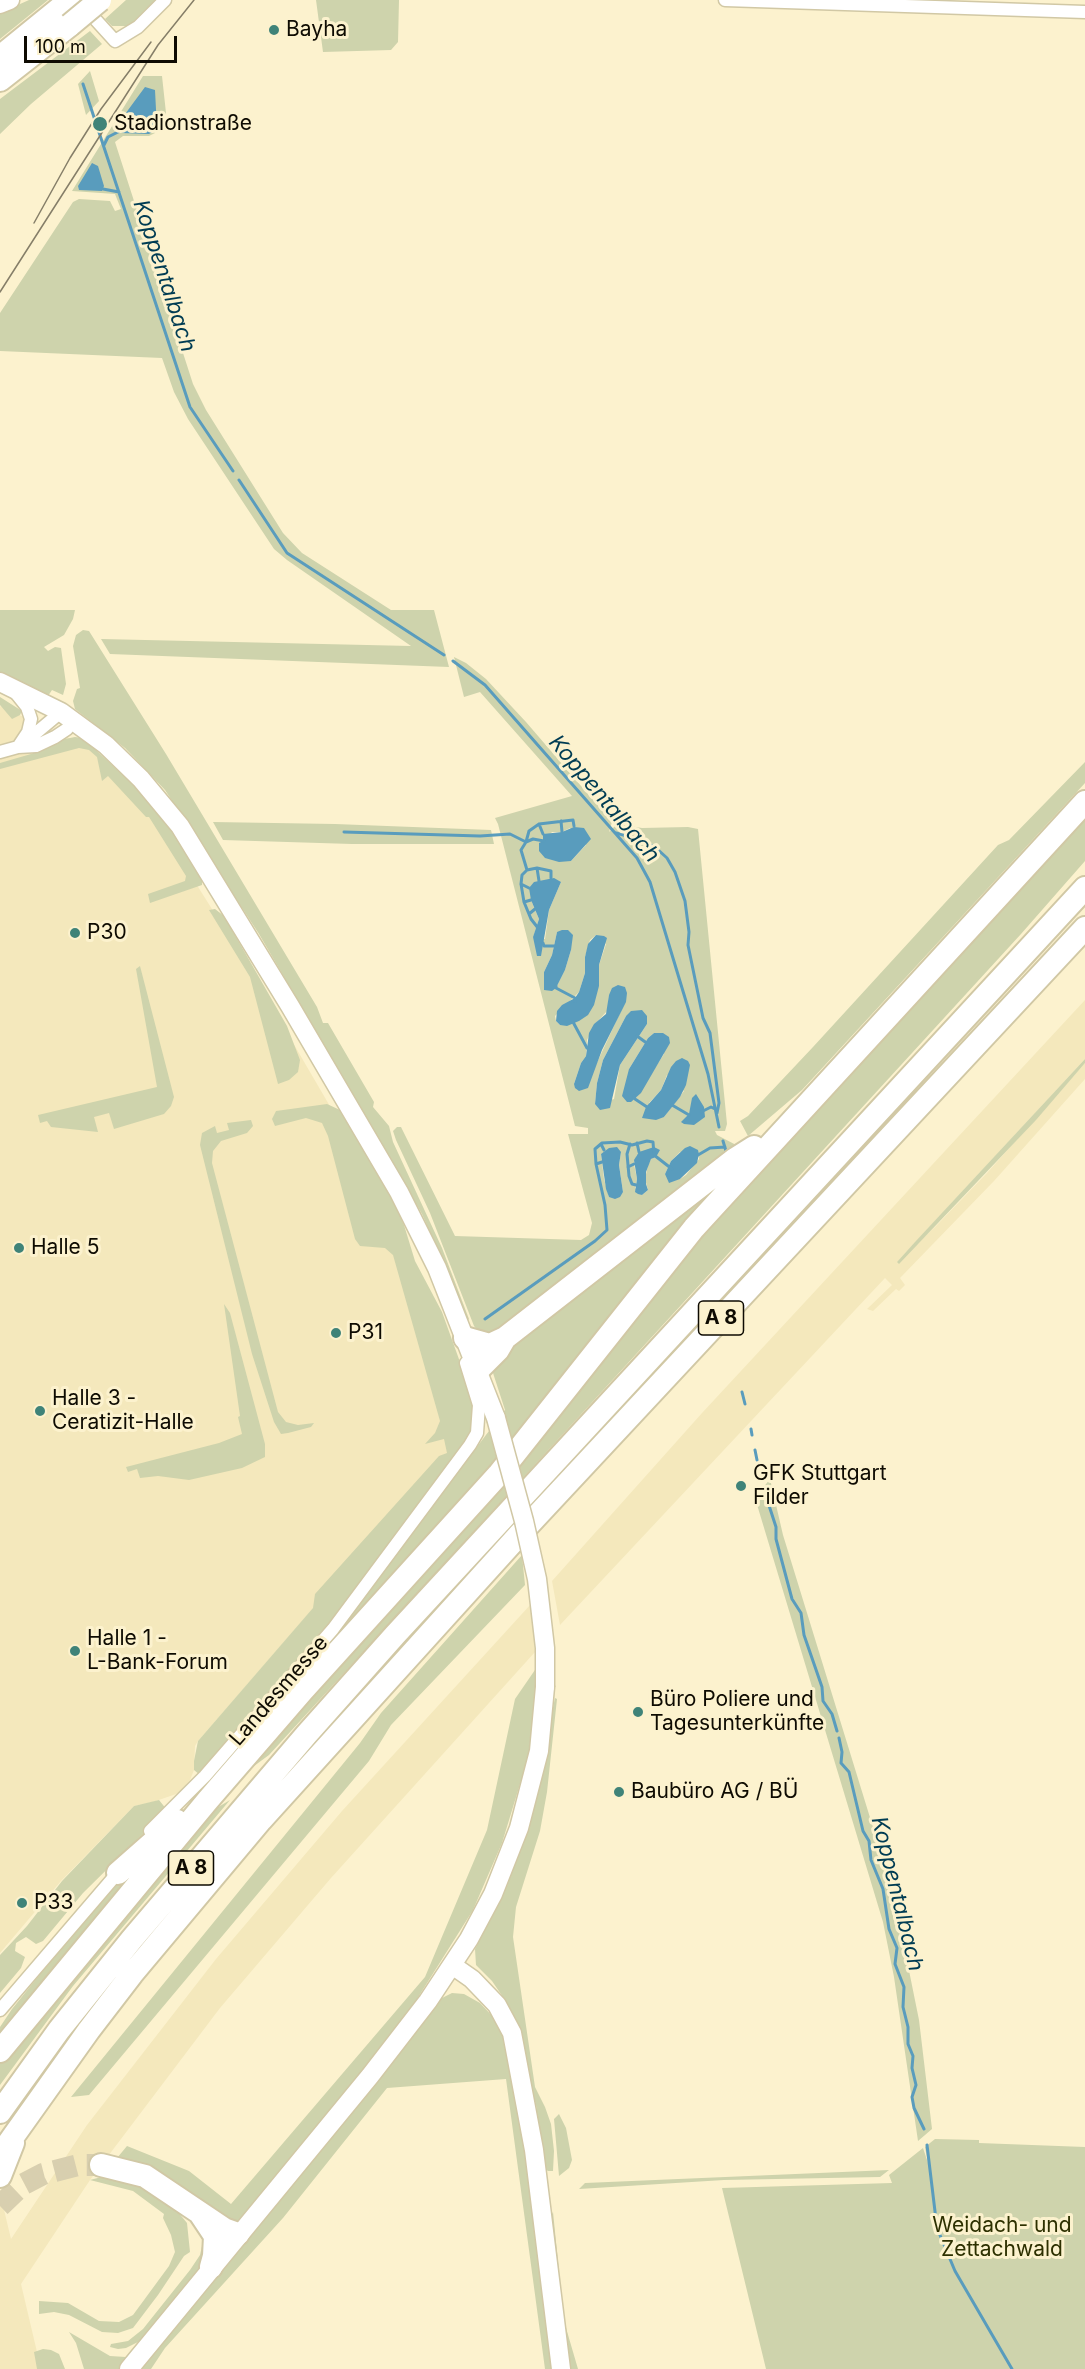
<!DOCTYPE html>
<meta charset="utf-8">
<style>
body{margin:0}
#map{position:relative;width:1085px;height:2369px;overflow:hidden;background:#fcf2ce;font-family:Inter,sans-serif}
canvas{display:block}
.scale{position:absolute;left:24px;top:36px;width:153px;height:27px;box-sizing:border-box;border:3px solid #0e0b02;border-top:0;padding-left:8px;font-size:18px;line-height:21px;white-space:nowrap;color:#0e0b02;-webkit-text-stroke:4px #fcf2ce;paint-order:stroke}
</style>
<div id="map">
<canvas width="1085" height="2369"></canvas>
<div class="scale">100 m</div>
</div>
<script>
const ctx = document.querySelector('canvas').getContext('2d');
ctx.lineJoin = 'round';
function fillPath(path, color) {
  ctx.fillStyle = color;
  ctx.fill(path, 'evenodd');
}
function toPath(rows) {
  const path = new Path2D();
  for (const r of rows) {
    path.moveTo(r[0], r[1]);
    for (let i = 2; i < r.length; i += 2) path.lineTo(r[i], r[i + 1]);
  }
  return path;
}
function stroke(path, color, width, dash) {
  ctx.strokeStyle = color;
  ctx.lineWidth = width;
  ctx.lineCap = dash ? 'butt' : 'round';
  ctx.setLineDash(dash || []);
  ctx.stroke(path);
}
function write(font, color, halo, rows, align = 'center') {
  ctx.font = font + ' Inter,sans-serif';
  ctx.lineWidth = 6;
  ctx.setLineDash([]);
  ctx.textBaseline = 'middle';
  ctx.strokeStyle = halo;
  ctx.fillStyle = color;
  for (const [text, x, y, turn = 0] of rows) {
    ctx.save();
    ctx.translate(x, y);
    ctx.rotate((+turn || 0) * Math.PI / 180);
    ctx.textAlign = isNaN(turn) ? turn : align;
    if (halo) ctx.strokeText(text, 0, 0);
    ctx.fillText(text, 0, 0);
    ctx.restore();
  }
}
fillPath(toPath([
 [0,706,93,749,146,804,254,976,338,1120,400,1241,463,1437,198,1741,195,1746,194,1770,190,1780,179,1793,153,1802,134,1806,61,1881,0,1953],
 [1085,1000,1085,1059,897,1262,935,1227,987,1173,1085,1063,1085,1079,994,1181,900,1278,905,1285,899,1291,896,1289,873,1311,867,1309,892,1285,885,1278,560,1625,552,1581,702,1413],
 [531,1604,535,1652,331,1878,220,2008,90,2180,21,2284,41,2369,0,2369,0,2193,11,2239,87,2125,216,1959,342,1811]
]), '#f4e8bc');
fillPath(toPath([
 [29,0,48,0,0,39,0,13],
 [126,0,155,0,129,26,112,26,105,19],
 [316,0,399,0,398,42,391,50,323,52],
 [90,31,102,44,31,104,0,134,0,99],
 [90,71,99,101,86,115,78,84],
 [143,76,162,76,166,113,159,131,149,136,123,136,115,142,193,384,206,410,283,533,302,553,391,610,434,610,449,667,110,654,101,639,411,646,287,560,274,549,188,419,174,392,162,358,0,351,0,313,73,202,79,199,110,201,115,211,121,209,115,194,72,191],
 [0,610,75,610,73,619,64,635,44,647,48,651,55,647,61,648,66,684,63,695,52,690,48,696,0,672],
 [83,630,89,631,166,754,317,1007,323,1023,328,1023,374,1102,373,1107,389,1126,393,1142,442,1248,469,1319,468,1320,422,1214,259,934,165,790,125,748,75,709,73,701,77,689,80,688,73,646,76,635],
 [454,657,466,663,486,679,526,722,612,822,609,832,617,824,642,828,688,827,698,829,727,1124,725,1131,715,1131,717,1135,738,1146,495,1334,478,1331,474,1326,430,1213,396,1140,393,1131,397,1127,401,1127,455,1236,581,1240,589,1235,592,1223,568,1134,588,1134,588,1128,575,1126,498,824,495,818,572,796,480,692,464,697],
 [570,828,586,845,571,861,544,841,552,832,562,832],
 [561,882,549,910,545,939,533,938,539,919,531,900],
 [557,932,571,950,565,970,556,988,544,972,552,955],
 [596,935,606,944,599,965,599,986,560,1025,556,1021,555,1016,579,992,585,973,585,957,590,940],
 [609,995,621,1011,594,1069,574,1084,581,1063,586,1056,587,1040,595,1024,608,1010],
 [626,1016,647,1024,620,1065,614,1099,595,1104,597,1083,603,1060],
 [654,1033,664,1054,635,1099,629,1069,648,1038],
 [667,1075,684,1091,664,1117,649,1103,661,1090],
 [698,1150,699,1159,686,1175,680,1179,665,1174,671,1161,680,1152],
 [621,1152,619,1165,623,1192,609,1197,604,1179,601,1154],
 [637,1155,656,1157,651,1159,648,1165,645,1179,648,1190,642,1195,635,1188,637,1179,634,1164],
 [0,697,22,711,20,715,12,719,0,705],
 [75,737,83,738,139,790,165,820,202,878,202,885,150,903,148,894,185,881,186,876,149,817,146,817,108,776,102,781,97,757,89,750,79,748,0,769,0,763,31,754,65,739],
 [1085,762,1085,783,802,1090,748,1136,740,1121,748,1116,813,1047,998,845,1009,840],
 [1085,813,1085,861,1021,934,269,1755,250,1769,239,1773,642,1301],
 [213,822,335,824,491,830,494,844,352,844,223,840],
 [215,909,224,916,287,1026,300,1060,298,1072,289,1080,278,1084,250,977,209,910],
 [140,966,174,1097,171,1106,164,1114,114,1129,109,1113,94,1117,98,1132,51,1127,47,1121,40,1123,38,1115,157,1087,136,969],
 [1085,1059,1085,1063,1036,1120,899,1264,897,1262,915,1242],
 [327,1104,340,1110,390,1194,404,1225,415,1261,442,1312,474,1401,472,1435,329,1628,200,1775,194,1770,194,1761,198,1741,313,1608,315,1594,439,1456,447,1453,444,1439,425,1444,435,1433,440,1421,393,1255,385,1248,360,1246,355,1239,328,1136,322,1123,306,1118,275,1126,272,1119,276,1111],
 [251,1120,253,1126,247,1133,221,1141,213,1151,212,1163,278,1412,286,1422,298,1425,314,1423,311,1427,288,1433,281,1434,274,1422,252,1354,200,1145,202,1133,215,1126,217,1133,229,1130,227,1123],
 [731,1170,531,1428,332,1643,329,1641,505,1410,493,1373,493,1362,496,1357],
 [224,1304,230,1313,265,1444,265,1457,242,1468,189,1480,158,1476,140,1478,137,1469,128,1472,126,1467,219,1443,242,1434,238,1417,240,1416],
 [770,1479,783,1535,884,1863,899,1921,919,2020,932,2129,918,2141,894,1977,883,1922,755,1498],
 [522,1555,525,1585,391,1725,369,1761,89,2095,71,2097,360,1743,381,1713],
 [537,1667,535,1735,502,1843,473,1910,400,2026,236,2227,117,2158,127,2146,189,2171,231,2204,425,1977,487,1830,515,1699],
 [555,1698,557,1699,547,1792,540,1831,516,1907,513,1937,535,2087,545,2107,551,2124,554,2151,553,2171,548,2171,545,2169,536,2105,528,2075,520,2029,507,2003,492,1981,476,1965,475,1949,507,1886,529,1823],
 [159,1800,167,1810,83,1893,43,1941,36,1944,26,1937,16,1943,15,1951,25,1957,21,1968,0,1993,0,1955,27,1926,62,1881,134,1806],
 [230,1800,73,1986,0,2085,0,2063,205,1815],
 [168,1836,0,2038,0,2027,12,2009,103,1896],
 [452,1993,464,1994,480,2003,496,2020,509,2046,556,2369,545,2369,506,2079,387,2088,283,2218,165,2348,151,2369,138,2369,432,2009,442,1998],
 [559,2114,566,2128,572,2160,569,2168,559,2176,554,2119],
 [935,2139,979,2140,979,2143,1085,2147,1085,2369,766,2369,722,2188,892,2183,889,2175,923,2148,928,2163,925,2147],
 [889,2170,880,2177,724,2180,579,2189,585,2183],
 [109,2175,132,2179,169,2201,187,2223,190,2252,184,2256,158,2295,133,2328,118,2333,102,2332,69,2315,54,2312,39,2314,39,2301,68,2303,99,2321,119,2322,133,2315,169,2266,175,2252,171,2235,163,2218,164,2214,133,2191,90,2180],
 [553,2212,564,2321,578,2369,565,2369,551,2216],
 [199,2224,205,2228,205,2265,166,2312,138,2342,126,2348,118,2349,110,2347,111,2344,128,2341,143,2329,190,2270,200,2255,203,2242],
 [69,2332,110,2356,126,2357,128,2360,120,2369,84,2369,76,2343],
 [43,2349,51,2350,59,2354,65,2369,37,2369,34,2352]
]), '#ced3ac');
fillPath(toPath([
 [145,87,155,90,157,129,149,134,121,133,117,125],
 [92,163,98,166,104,186,102,191,79,190,78,186],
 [574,827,584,828,591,839,571,861,559,862,545,858,539,851,539,843,543,841,543,834,562,832],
 [554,878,561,882,549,910,541,956,537,956,533,937,539,919,531,900,529,888,534,882],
 [562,930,568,930,573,935,571,950,565,970,556,988,552,991,544,990,544,972,552,955,557,932],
 [596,935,604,936,607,938,599,965,599,986,594,1005,588,1015,579,1021,567,1026,560,1025,556,1021,557,1011,562,1005,575,998,579,992,585,973,585,957,588,944],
 [618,985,625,987,627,993,626,1002,602,1050,588,1088,579,1091,575,1088,574,1084,581,1063,586,1056,589,1033,594,1024,606,1014,609,995,612,988],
 [642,1010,647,1016,647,1024,620,1065,610,1108,600,1110,595,1104,597,1083,603,1060,626,1016,631,1011],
 [654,1033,663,1033,669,1037,670,1043,641,1093,631,1102,627,1102,622,1096,629,1069,648,1038],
 [682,1058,688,1061,690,1065,686,1085,680,1097,664,1117,656,1120,642,1118,646,1107,661,1090,671,1067,676,1061],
 [696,1094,704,1107,705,1117,694,1125,684,1124,681,1122,689,1114,692,1098],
 [690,1146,698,1150,699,1154,697,1163,680,1179,669,1183,665,1174,671,1161,685,1148],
 [617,1147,621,1152,619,1165,623,1192,620,1197,615,1199,609,1197,606,1189,601,1154,609,1148],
 [654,1147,660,1150,656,1157,651,1159,646,1172,646,1184,648,1190,642,1195,638,1194,635,1192,637,1179,634,1160,639,1152]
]), '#599cbd');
stroke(toPath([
 [83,84,190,407,233,471],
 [104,145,108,137,120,131],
 [103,189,119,192],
 [239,480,287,553,444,655],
 [453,661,485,685,637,858,650,882,708,1074,719,1127],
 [561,821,562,832],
 [539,824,543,834],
 [344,832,480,836,510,834,526,842,533,839,544,841],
 [616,833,638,839,655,847,667,858,675,872,685,901,689,932,688,945,703,1018,710,1033,719,1103,717,1113],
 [537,868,551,871,551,878],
 [527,870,537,868,539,881],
 [521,884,529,888],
 [524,902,531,900],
 [529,914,535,909],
 [538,928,531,919,524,902,521,884,522,875,527,870,521,850,526,842,529,831,539,824,573,820,574,826],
 [543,943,544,946,555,946],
 [556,986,556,988,575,998,575,1001],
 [573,1022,587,1048],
 [637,1036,648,1044],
 [634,1096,635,1099,647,1107],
 [672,1105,689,1115],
 [701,1112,711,1107,715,1109],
 [723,1141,726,1151],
 [637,1143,639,1152],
 [601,1144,604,1150],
 [630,1144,627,1154,629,1176,632,1184,636,1185],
 [698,1155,710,1148,725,1147],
 [596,1164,602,1162],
 [628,1167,634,1164],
 [485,1319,595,1241,607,1230,605,1205,596,1164,595,1149,602,1143,620,1142,632,1145,647,1141,653,1142,654,1155,672,1169],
 [742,1392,745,1404],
 [751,1429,752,1435],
 [755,1450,757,1460],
 [764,1490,776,1527,776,1539,792,1599,801,1613,804,1635,822,1687,823,1701,832,1714,837,1731],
 [839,1738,842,1752,841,1763,849,1772,863,1831,869,1841,871,1860,883,1889,889,1929,897,1948,895,1964,904,1987,903,2007,908,2027,908,2044,913,2056,912,2068,916,2085,912,2097,914,2108,924,2129],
 [927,2145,937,2228,955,2271,1012,2369]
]), '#599cbd', 3);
stroke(toPath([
 [0,2206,22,2185,43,2174,78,2165,101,2165]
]), '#d8cfaf', 22, [22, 11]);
const street = toPath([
 [725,0,1085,12],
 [85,8,115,41,138,27,165,0],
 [15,692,27,707,31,719,28,732,18,747],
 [24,743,61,712],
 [0,752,18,747,36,746,55,737,67,729,73,721],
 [150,1831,205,1776,333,1629,470,1445,477,1433,479,1405,466,1363],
 [0,2010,121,1869]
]);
const secondary = toPath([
 [0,4,10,0],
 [0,682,61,712,106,745,141,779,180,826,290,1006,399,1192,437,1268,496,1418],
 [452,1965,472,1979,497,2005,512,2033,534,2150,561,2369],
 [129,2369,370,2076,428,2001,469,1939,493,1894,519,1828,539,1751,545,1687]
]);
const highway = toPath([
 [0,57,70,0],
 [0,80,70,25],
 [465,1338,490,1345,505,1338,735,1159,754,1147],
 [478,1370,498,1350,505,1338],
 [118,1873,177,1821],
 [0,2051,208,1800,304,1689,498,1475,694,1228,1085,802],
 [0,2112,59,2030,132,1939,306,1735,395,1635,1085,888],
 [0,2155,89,2030,132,1974,261,1820,519,1535,1085,928],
 [101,2165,145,2176,224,2229,238,2234],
 [0,2176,13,2143],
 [201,2215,215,2236,214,2256,211,2267]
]);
stroke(street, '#d1c8a5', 15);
stroke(secondary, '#d1c8a5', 21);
stroke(highway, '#d1c8a5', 26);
stroke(street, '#fff', 12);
stroke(secondary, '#fff', 18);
stroke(highway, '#fff', 22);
stroke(toPath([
 [34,223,70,158,101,109,151,42],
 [0,292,158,45,194,0]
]), '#857e68', 1.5);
const secondaryBridge = toPath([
 [496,1418,524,1521,537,1579,545,1648,545,1687]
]);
const highwayBridge = toPath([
 [70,25,100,0]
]);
stroke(secondaryBridge, '#d1c8a5', 21, []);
stroke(highwayBridge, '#d1c8a5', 26, []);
stroke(secondaryBridge, '#fff', 18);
stroke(highwayBridge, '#fff', 22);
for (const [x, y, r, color] of [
 [274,30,6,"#3f8378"],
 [100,124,8,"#3f8378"],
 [75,933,6,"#3f8378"],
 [19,1248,6,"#3f8378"],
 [336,1333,6,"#3f8378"],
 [40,1411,6,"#3f8378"],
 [741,1486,6,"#3f8378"],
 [75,1651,6,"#3f8378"],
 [638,1712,6,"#3f8378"],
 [619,1792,6,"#3f8378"],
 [22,1903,6,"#3f8378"]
]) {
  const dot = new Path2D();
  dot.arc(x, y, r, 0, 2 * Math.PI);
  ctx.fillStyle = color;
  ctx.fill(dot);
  stroke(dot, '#fcf2ce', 2);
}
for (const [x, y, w] of [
 [721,1318,45],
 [191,1868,45]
]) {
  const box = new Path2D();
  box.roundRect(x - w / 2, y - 17, w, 34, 4.5);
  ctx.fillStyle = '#fcf2ce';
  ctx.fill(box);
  stroke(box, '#0e0b02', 1.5);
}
write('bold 20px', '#0e0b02', null, [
 ["A 8",721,1318],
 ["A 8",191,1868]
]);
write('21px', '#0e0b02', '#fcf2ce', [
 ["Bayha",286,30],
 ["Stadionstraße",114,124],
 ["P30",87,933],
 ["Halle 5",31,1248],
 ["P31",348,1333],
 ["Halle 3 -",52,1399],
 ["Ceratizit-Halle",52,1423],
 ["GFK Stuttgart",753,1474],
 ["Filder",753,1498],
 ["Halle 1 -",87,1639],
 ["L-Bank-Forum",87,1663],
 ["Büro Poliere und",650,1700],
 ["Tagesunterkünfte",650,1724],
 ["Baubüro AG / BÜ",631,1792],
 ["P33",34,1903]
], 'left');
write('21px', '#0e0b02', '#fcf2ce', [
 ["Landesmesse",279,1691,-49]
]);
write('21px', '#2d3000', '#fcf2ce', [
 ["Weidach- und",1002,2226],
 ["Zettachwald",1002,2250]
]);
write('italic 22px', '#003c53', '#fcf2ce', [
 ["Koppentalbach",164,276,72],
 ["Koppentalbach",604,799,50],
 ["Koppentalbach",897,1894,76]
]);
</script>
